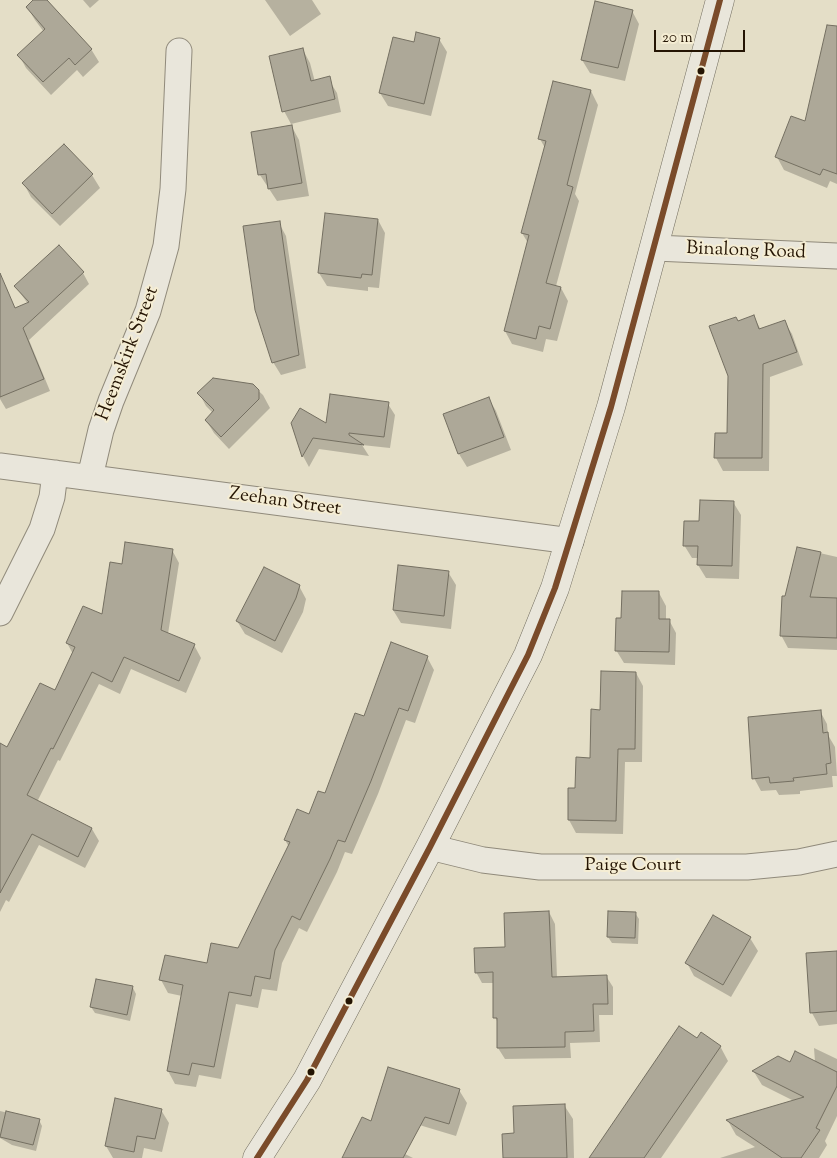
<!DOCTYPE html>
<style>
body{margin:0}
#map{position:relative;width:837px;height:1158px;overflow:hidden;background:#e4dec7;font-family:"Sorts Mill Goudy",serif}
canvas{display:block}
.scale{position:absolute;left:654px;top:30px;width:91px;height:22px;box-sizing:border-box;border:2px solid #241403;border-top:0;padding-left:6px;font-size:15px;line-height:18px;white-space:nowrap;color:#241403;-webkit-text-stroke:4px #f5edd3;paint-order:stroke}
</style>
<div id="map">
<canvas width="837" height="1158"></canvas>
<div class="scale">20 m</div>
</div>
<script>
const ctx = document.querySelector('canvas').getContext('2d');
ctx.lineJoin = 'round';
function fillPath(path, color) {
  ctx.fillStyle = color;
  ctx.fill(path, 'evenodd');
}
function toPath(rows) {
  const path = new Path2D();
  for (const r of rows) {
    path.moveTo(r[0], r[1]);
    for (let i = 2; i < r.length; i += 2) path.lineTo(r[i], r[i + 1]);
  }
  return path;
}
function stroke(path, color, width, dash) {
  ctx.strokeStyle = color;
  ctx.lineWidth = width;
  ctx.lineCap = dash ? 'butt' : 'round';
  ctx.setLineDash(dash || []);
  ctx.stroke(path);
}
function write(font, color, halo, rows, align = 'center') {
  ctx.font = font + ' "Sorts Mill Goudy",serif';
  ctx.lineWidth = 4;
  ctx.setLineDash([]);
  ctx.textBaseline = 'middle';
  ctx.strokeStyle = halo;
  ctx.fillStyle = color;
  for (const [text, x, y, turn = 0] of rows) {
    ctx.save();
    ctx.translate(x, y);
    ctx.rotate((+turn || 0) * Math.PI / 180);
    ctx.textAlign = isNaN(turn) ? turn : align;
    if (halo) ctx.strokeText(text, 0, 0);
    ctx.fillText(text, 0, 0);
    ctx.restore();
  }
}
fillPath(toPath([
 [35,0,45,0,91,49,99,62,83,77,77,70,51,95,26,68,19,55,44,32,35,20,27,7],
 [83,0,99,0,90,8],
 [265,0,312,0,321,14,290,36],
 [632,11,639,24,625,81,590,73,582,60],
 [837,37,837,184,830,181,827,188,784,170,777,157,805,123],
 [439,39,447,52,431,116,388,106,380,93,415,43],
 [303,50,310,63,315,82,329,80,337,93,341,112,291,124,284,111],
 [554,82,591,91,598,105,575,194,579,201,556,286,561,288,568,301,557,341,546,339,543,352,512,344,505,331,528,243,522,233,545,148,540,139],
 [292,127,299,140,309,196,277,201,260,175,253,133],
 [64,145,92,175,100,188,60,226,31,197,24,184],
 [378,220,385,233,379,288,368,287,368,291,327,286,319,273],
 [279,223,286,236,306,368,281,375,273,362],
 [83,273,89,284,29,340,50,391,6,409,0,399,0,316,28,304,16,287],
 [754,317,761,330,784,321,792,334,803,365,770,377,769,471,723,471,716,458,728,434],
 [252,385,263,395,270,408,229,449,214,433,206,420,213,413,206,406,199,393],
 [489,399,496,411,511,450,467,467,459,454,445,415],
 [388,404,395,415,390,448,362,445,369,456,319,449,309,467,303,456,293,423,327,425],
 [733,502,741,515,739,579,706,578,698,565,699,558,692,558,684,545,701,522],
 [798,548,837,557,837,650,788,648,781,635,786,597],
 [172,550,179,563,168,634,194,645,201,658,186,693,131,669,120,694,99,684,60,761,58,760,37,802,92,829,99,841,85,868,39,845,9,902,6,900,0,912,0,757,56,692,73,654,67,643,103,616,123,566],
 [448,572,456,585,451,629,401,623,393,610],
 [299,586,306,599,303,612,282,653,245,634,237,621],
 [659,593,666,606,666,620,669,620,676,633,675,665,624,663,616,650],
 [427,657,434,670,415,723,406,720,378,794,352,854,345,852,337,872,307,932,299,928,282,963,277,991,262,989,258,1008,236,1004,221,1079,199,1075,196,1087,175,1084,168,1071,182,996,168,993,161,980,208,965,239,949,289,847,285,840,310,815,326,795,364,718],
 [636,673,643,686,642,762,625,762,623,834,576,833,569,820,576,790,591,759,602,711],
 [820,711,827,724,828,735,835,747,837,776,832,776,833,787,800,791,800,794,779,795,776,790,761,791,754,778],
 [549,912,555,924,557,978,606,976,613,987,613,1015,599,1015,600,1042,570,1043,571,1058,505,1059,498,1048,498,1023,495,1017,495,983,482,983,476,972],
 [635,913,639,919,638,944,612,943,608,937],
 [750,938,758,951,731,997,694,976,687,963],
 [837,952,837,1024,819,1026,812,1013],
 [97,980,133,988,136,994,130,1021,95,1013,91,1007],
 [697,1040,720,1046,728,1061,661,1158,590,1158],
 [814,1048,837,1059,837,1116,825,1141,827,1145,819,1158,720,1158,755,1147,736,1135,728,1121,794,1101,762,1085,754,1072,790,1063,815,1062],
 [459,1090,467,1103,456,1136,386,1115],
 [564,1105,573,1119,574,1158,504,1158,516,1134],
 [161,1110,169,1123,162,1152,144,1148,142,1158,113,1158,106,1146],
 [0,1111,39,1120,42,1126,36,1151,12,1145,0,1138],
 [357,1130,413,1158,344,1158]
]), '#0003');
const building = toPath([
 [33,0,47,0,92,49,75,65,69,58,43,82,17,55,45,29,26,7,33,0],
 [595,1,633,10,618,68,581,60,595,1],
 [827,25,837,26,837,174,823,169,820,175,775,157,791,116,805,121,827,25],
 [416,32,440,38,424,104,379,93,393,37,414,42,416,32],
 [303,48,311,81,330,76,335,99,282,112,269,56,303,48],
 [553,81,591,90,567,185,573,187,546,283,561,287,550,329,539,326,536,339,504,331,529,235,521,233,546,141,538,139,553,81],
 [292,125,302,183,268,189,266,174,258,175,251,132,292,125],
 [64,144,93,174,52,214,22,183,64,144],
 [325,213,378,219,372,275,362,274,361,278,318,273,325,213],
 [280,221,299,355,272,363,255,310,243,226,280,221],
 [59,245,84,272,23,328,44,379,0,397,0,273,15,308,29,302,14,286,59,245],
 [754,315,759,329,785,320,797,352,763,364,762,458,714,458,715,433,727,433,728,376,709,326,736,317,738,321,754,315],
 [213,378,253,384,259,390,259,399,221,437,205,420,214,410,197,393,213,378],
 [330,394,389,402,384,437,349,433,349,435,364,445,313,438,302,457,291,423,300,408,326,423,330,394],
 [489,397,504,437,458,454,443,414,489,397],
 [700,500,734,501,732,566,697,565,698,546,683,546,684,521,699,521,700,500],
 [125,542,173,549,161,630,195,644,179,681,124,657,112,682,92,672,53,749,51,748,27,795,92,828,78,857,32,834,0,893,0,743,7,747,40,683,55,690,75,647,66,643,83,606,102,614,110,562,122,564,125,542],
 [797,547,821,552,810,597,837,598,837,638,780,636,782,596,785,596,797,547],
 [398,565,449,571,444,616,393,610,398,565],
 [264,567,300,585,296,598,275,641,236,621,264,567],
 [622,591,659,591,659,619,670,619,669,652,615,651,616,618,621,618,622,591],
 [391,642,428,656,408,711,399,708,371,781,345,842,338,840,330,859,300,920,292,916,275,950,270,979,255,976,251,996,229,992,214,1067,192,1063,189,1075,167,1071,183,985,159,980,165,955,207,963,211,943,238,948,290,842,284,840,297,809,309,814,318,791,325,793,355,713,364,716,391,642],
 [601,671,636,672,635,749,618,749,616,821,568,820,568,788,575,788,576,757,590,758,591,709,600,710,601,671],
 [821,710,823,733,828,732,831,763,826,764,827,774,793,778,794,781,770,783,769,777,752,779,748,717,821,710],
 [549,911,552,977,607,975,608,1004,593,1004,594,1031,565,1032,565,1047,497,1048,497,1018,493,1018,493,972,475,973,474,948,505,947,504,913,549,911],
 [608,911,636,912,635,938,607,937,608,911],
 [713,915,751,937,723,985,685,963,713,915],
 [837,951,837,1011,810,1013,806,953,837,951],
 [96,979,133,986,127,1015,90,1007,96,979],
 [679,1026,697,1038,701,1032,721,1046,644,1158,589,1158,679,1026],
 [795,1051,837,1072,837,1086,816,1128,820,1130,801,1158,782,1158,726,1120,804,1097,752,1071,778,1056,790,1062,795,1051],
 [388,1067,460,1089,449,1124,425,1117,403,1158,342,1158,362,1117,371,1121,388,1067],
 [115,1098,162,1109,155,1139,137,1136,134,1152,105,1146,115,1098],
 [565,1104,567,1158,503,1158,502,1134,514,1133,513,1106,565,1104],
 [6,1111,40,1119,33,1145,0,1137,6,1111]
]);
fillPath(building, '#ada898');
stroke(building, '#746f61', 1);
const minor = toPath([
 [655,248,837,256],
 [0,466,571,541],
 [90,477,101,430,111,401,148,311,166,246,173,189,179,51],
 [0,613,42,529,52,497,55,473],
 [430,847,483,860,540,867,747,867,799,862,837,854]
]);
const secondary = toPath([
 [257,1158,307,1080,430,847,528,655,555,588,611,407,720,0]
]);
stroke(minor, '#908a7b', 27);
stroke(secondary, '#746f61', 29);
stroke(minor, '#e9e6db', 25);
stroke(secondary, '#e9e6db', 28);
stroke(toPath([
 [257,1158,307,1080,430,847,528,655,555,588,611,407,720,0]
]), '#7a4b2a', 6);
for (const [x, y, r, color] of [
 [701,71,4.5,"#241403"],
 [349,1001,4.5,"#241403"],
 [311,1072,4.5,"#241403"]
]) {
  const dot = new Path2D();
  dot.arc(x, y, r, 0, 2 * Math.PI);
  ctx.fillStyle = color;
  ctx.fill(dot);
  stroke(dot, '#f5edd3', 2);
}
write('19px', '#241403', '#f5edd3', [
 ["Binalong Road",746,252,2],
 ["Heemskirk Street",129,354,-69],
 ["Zeehan Street",285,503,8],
 ["Paige Court",633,867]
]);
</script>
